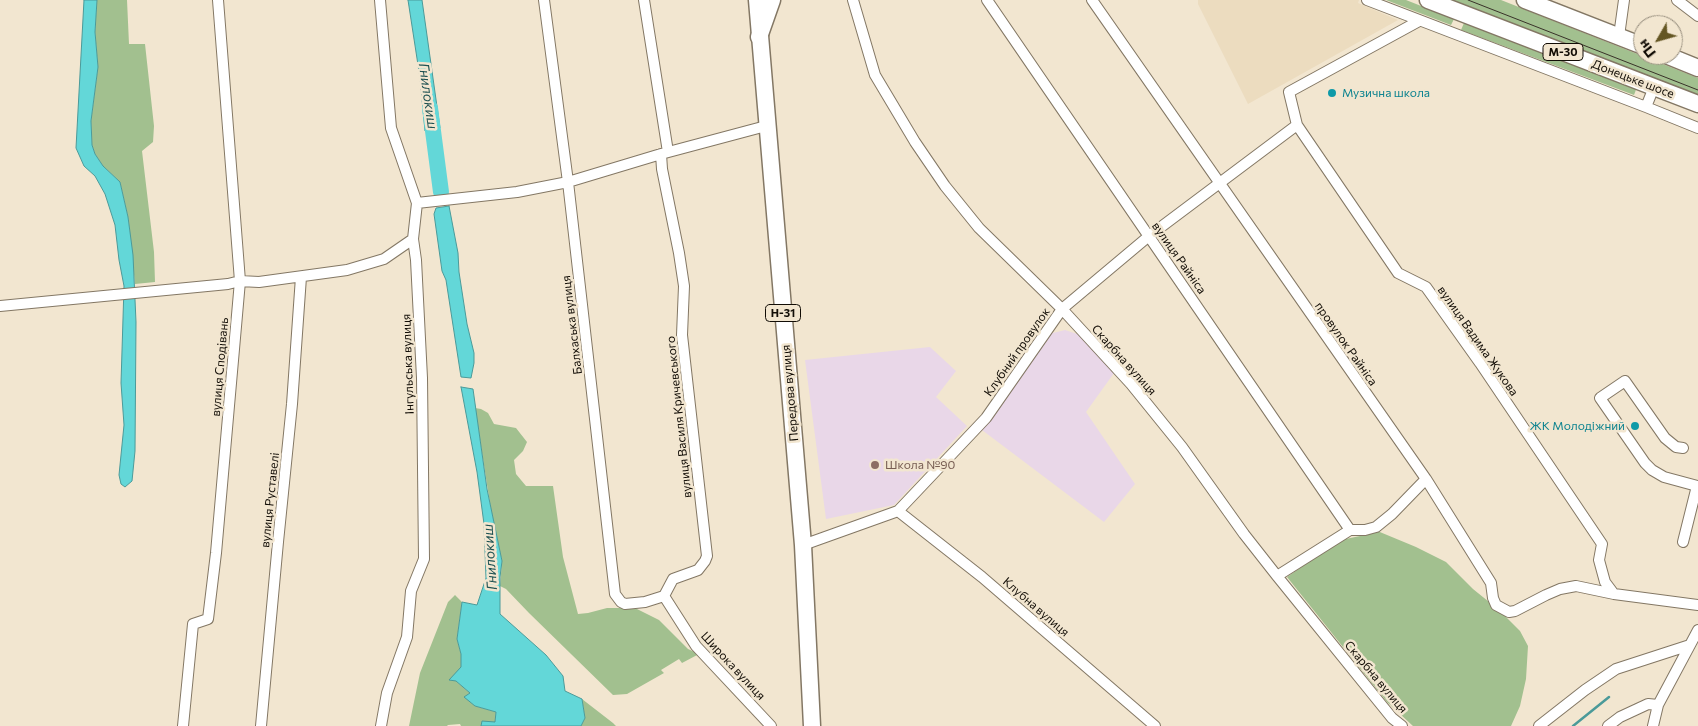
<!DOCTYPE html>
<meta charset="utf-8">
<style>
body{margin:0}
#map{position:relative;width:1698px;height:726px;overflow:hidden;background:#f2e6d0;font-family:Commissioner,sans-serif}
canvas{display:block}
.north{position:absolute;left:1633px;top:15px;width:50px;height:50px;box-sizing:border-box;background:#f2e6d0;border:1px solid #988f7f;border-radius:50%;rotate:232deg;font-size:14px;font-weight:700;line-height:20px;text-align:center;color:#120d06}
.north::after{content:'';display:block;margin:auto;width:18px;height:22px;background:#645623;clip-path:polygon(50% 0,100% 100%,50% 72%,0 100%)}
</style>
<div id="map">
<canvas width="1698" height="726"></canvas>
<div class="north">Пн</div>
</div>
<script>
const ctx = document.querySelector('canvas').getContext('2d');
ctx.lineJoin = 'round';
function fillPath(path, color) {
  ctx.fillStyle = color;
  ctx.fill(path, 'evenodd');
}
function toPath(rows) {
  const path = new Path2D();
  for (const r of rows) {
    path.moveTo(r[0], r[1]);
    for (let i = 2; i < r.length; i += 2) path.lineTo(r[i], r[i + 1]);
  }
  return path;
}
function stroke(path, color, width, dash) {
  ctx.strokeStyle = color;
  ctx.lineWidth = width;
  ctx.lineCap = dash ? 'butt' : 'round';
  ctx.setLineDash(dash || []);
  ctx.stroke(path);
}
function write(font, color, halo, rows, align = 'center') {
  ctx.font = font + ' Commissioner,sans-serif';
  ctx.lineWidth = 5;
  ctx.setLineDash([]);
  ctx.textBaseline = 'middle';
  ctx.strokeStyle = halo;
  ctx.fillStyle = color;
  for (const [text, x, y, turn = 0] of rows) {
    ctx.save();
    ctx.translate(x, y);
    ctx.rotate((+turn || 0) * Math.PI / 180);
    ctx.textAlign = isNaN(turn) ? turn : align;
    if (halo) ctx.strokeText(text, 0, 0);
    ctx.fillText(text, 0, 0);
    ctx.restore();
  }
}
fillPath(toPath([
 [1198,0,1359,0,1358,3,1398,20,1248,104,1198,4]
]), '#ecdcbf');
fillPath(toPath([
 [1065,330,1083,336,1114,373,1086,412,1135,484,1104,522,982,430,1049,334],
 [930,347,956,371,936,397,967,426,894,505,826,519,805,360]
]), '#e9d7e8');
fillPath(toPath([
 [97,0,127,0,129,44,145,44,154,126,153,142,142,151,154,252,155,282,135,284,128,217,120,182,103,166,95,154,92,145,91,121,98,67,95,32],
 [1386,0,1406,0,1454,19,1451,25],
 [1451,0,1501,0,1698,78,1698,97],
 [1464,23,1637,87,1634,95,1461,30],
 [475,408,481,409,488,413,494,424,516,428,527,442,523,451,514,460,516,474,526,486,553,486,563,557,578,614,588,613,607,608,635,608,659,620,688,649,699,654,682,663,679,659,661,670,664,673,627,694,613,695,529,613,506,589,500,586,502,561,491,510],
 [1375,530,1416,547,1446,562,1473,589,1499,610,1520,631,1528,646,1526,679,1520,706,1511,726,1413,726,1387,702,1287,577,1341,540,1360,536],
 [455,595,462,602,457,639,461,654,461,667,456,681,470,693,465,697,475,706,496,712,495,722,483,722,481,726,461,726,460,724,448,725,447,726,409,726,420,673,448,602],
 [582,699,613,723,616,726,581,726,585,718]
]), '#a2c08f');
const water = toPath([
 [84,0,97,0,95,32,98,67,91,121,92,145,95,154,103,166,120,182,128,217,133,255,136,322,135,451,132,481,125,487,121,484,119,475,124,425,121,383,124,286,119,260,115,225,105,194,95,176,84,166,76,148,84,0],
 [408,0,422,0,440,128,425,131,420,78,408,0],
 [449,206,458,253,459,272,467,324,474,353,474,363,471,378,461,377,446,280,442,271,434,214,436,208,449,206],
 [461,387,473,389,487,489,502,561,500,577,500,614,546,655,563,676,565,691,582,699,585,718,581,726,481,726,482,721,495,722,496,712,475,706,464,697,470,693,456,681,449,680,461,667,461,654,457,639,462,602,477,605,486,578,484,524,477,472,461,387]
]);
fillPath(water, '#63d7d8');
stroke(water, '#4b9a99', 1);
stroke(toPath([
 [1573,726,1609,697]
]), '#4b9a99', 2.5);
stroke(toPath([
 [430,108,441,192]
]), '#63d7d8', 16);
const minor = toPath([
 [380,0,391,128,417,203,413,239,416,260,422,378,424,559,411,591,407,637,387,693,381,726],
 [544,0,568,182,615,594,621,602,625,604,645,602,664,596],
 [644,0,668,152],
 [853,0,875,75,915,142,945,186,979,228,1062,309,1131,384,1182,447,1244,534,1277,576,1392,718,1402,726],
 [987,0,1350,530],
 [1092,0,1426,479,1491,583,1493,598,1496,605,1509,612,1515,611,1546,595,1560,589,1576,586,1614,594],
 [1367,0,1646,107,1698,128],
 [1677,0,1698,16],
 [1419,21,1289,92,1297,125,1398,273,1426,287,1480,363,1602,544,1599,560,1605,582,1614,594,1698,605],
 [1619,36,1624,0],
 [1646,107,1654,87],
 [661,154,662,169,679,253,684,286,682,335,707,556,705,561,698,570,673,579,664,596],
 [417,203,517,192,568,182,661,154,766,126],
 [0,306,228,284,240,281,259,282,347,270,384,259,413,239],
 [898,511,982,577,1155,726],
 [1683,542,1697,486,1664,477,1652,470,1645,463,1600,398,1625,381,1665,438,1676,447,1683,448],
 [803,545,898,511,986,418,1062,309,1149,236,1297,125],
 [1277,576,1350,530,1365,530,1376,527,1392,514,1426,479],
 [664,596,696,646,771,726],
 [183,726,193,624,208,619,216,553,240,281,218,0],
 [261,726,278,542,292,404,301,277],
 [1539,726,1585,690,1616,669,1690,645],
 [1608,726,1620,717,1648,704,1658,705],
 [1653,726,1658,705,1698,630]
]);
const primary = toPath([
 [757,0,803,545,812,726]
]);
const trunk = toPath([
 [1428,0,1698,104],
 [1525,0,1643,46],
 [759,37,772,0],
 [1666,55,1698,68]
]);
stroke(minor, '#837764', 12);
stroke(primary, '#837764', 19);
stroke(trunk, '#837764', 19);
stroke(minor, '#fff', 10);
stroke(primary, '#fff', 16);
stroke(trunk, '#fff', 16);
stroke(toPath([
 [1468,0,1698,90]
]), '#393229', 1);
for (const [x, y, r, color] of [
 [1332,93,5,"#0f9aa8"],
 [1635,426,5,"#0f9aa8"],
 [875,465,5,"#8d6e63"]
]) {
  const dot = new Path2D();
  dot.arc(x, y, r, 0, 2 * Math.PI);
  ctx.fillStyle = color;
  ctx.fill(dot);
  stroke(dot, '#f2e6d0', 2);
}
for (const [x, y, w] of [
 [1563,52,40],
 [783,313,35]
]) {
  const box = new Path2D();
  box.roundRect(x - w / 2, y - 8.5, w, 17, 4);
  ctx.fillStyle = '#f2e6d0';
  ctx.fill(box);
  stroke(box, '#120d06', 1);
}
write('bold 11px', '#120d06', null, [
 ["М-30",1563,52],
 ["Н-31",783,313]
]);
write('12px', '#120d06', '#f2e6d0', [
 ["Донецьке шосе",1633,79,21],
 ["вулиця Райніса",1179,258,55],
 ["Балхаська вулиця",572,325,-97],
 ["вулиця Вадима Жукова",1478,341,55],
 ["провулок Райніса",1346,344,55],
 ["Клубний провулок",1017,352,-55],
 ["Скарбна вулиця",1124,360,48],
 ["Інгульська вулиця",408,364,-92],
 ["вулиця Сподівань",220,367,-85],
 ["Передова вулиця",790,393,-95],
 ["вулиця Василя Кричевського",679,417,-96],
 ["вулиця Руставелі",270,500,-84],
 ["Клубна вулиця",1036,607,41],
 ["Широка вулиця",733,666,47],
 ["Скарбна вулиця",1376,677,50]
]);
write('12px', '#0d838f', '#f2e6d0', [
 ["Музична школа",1342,93],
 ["ЖК Молодіжний",1625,426,"right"]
], 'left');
write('12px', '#785e54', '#f2e6d0', [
 ["Школа №90",885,465]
], 'left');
write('italic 14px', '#1f5252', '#f2e6d0', [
 ["Гнилокиш",428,96,82],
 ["Гнилокиш",490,557,-94]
]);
</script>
